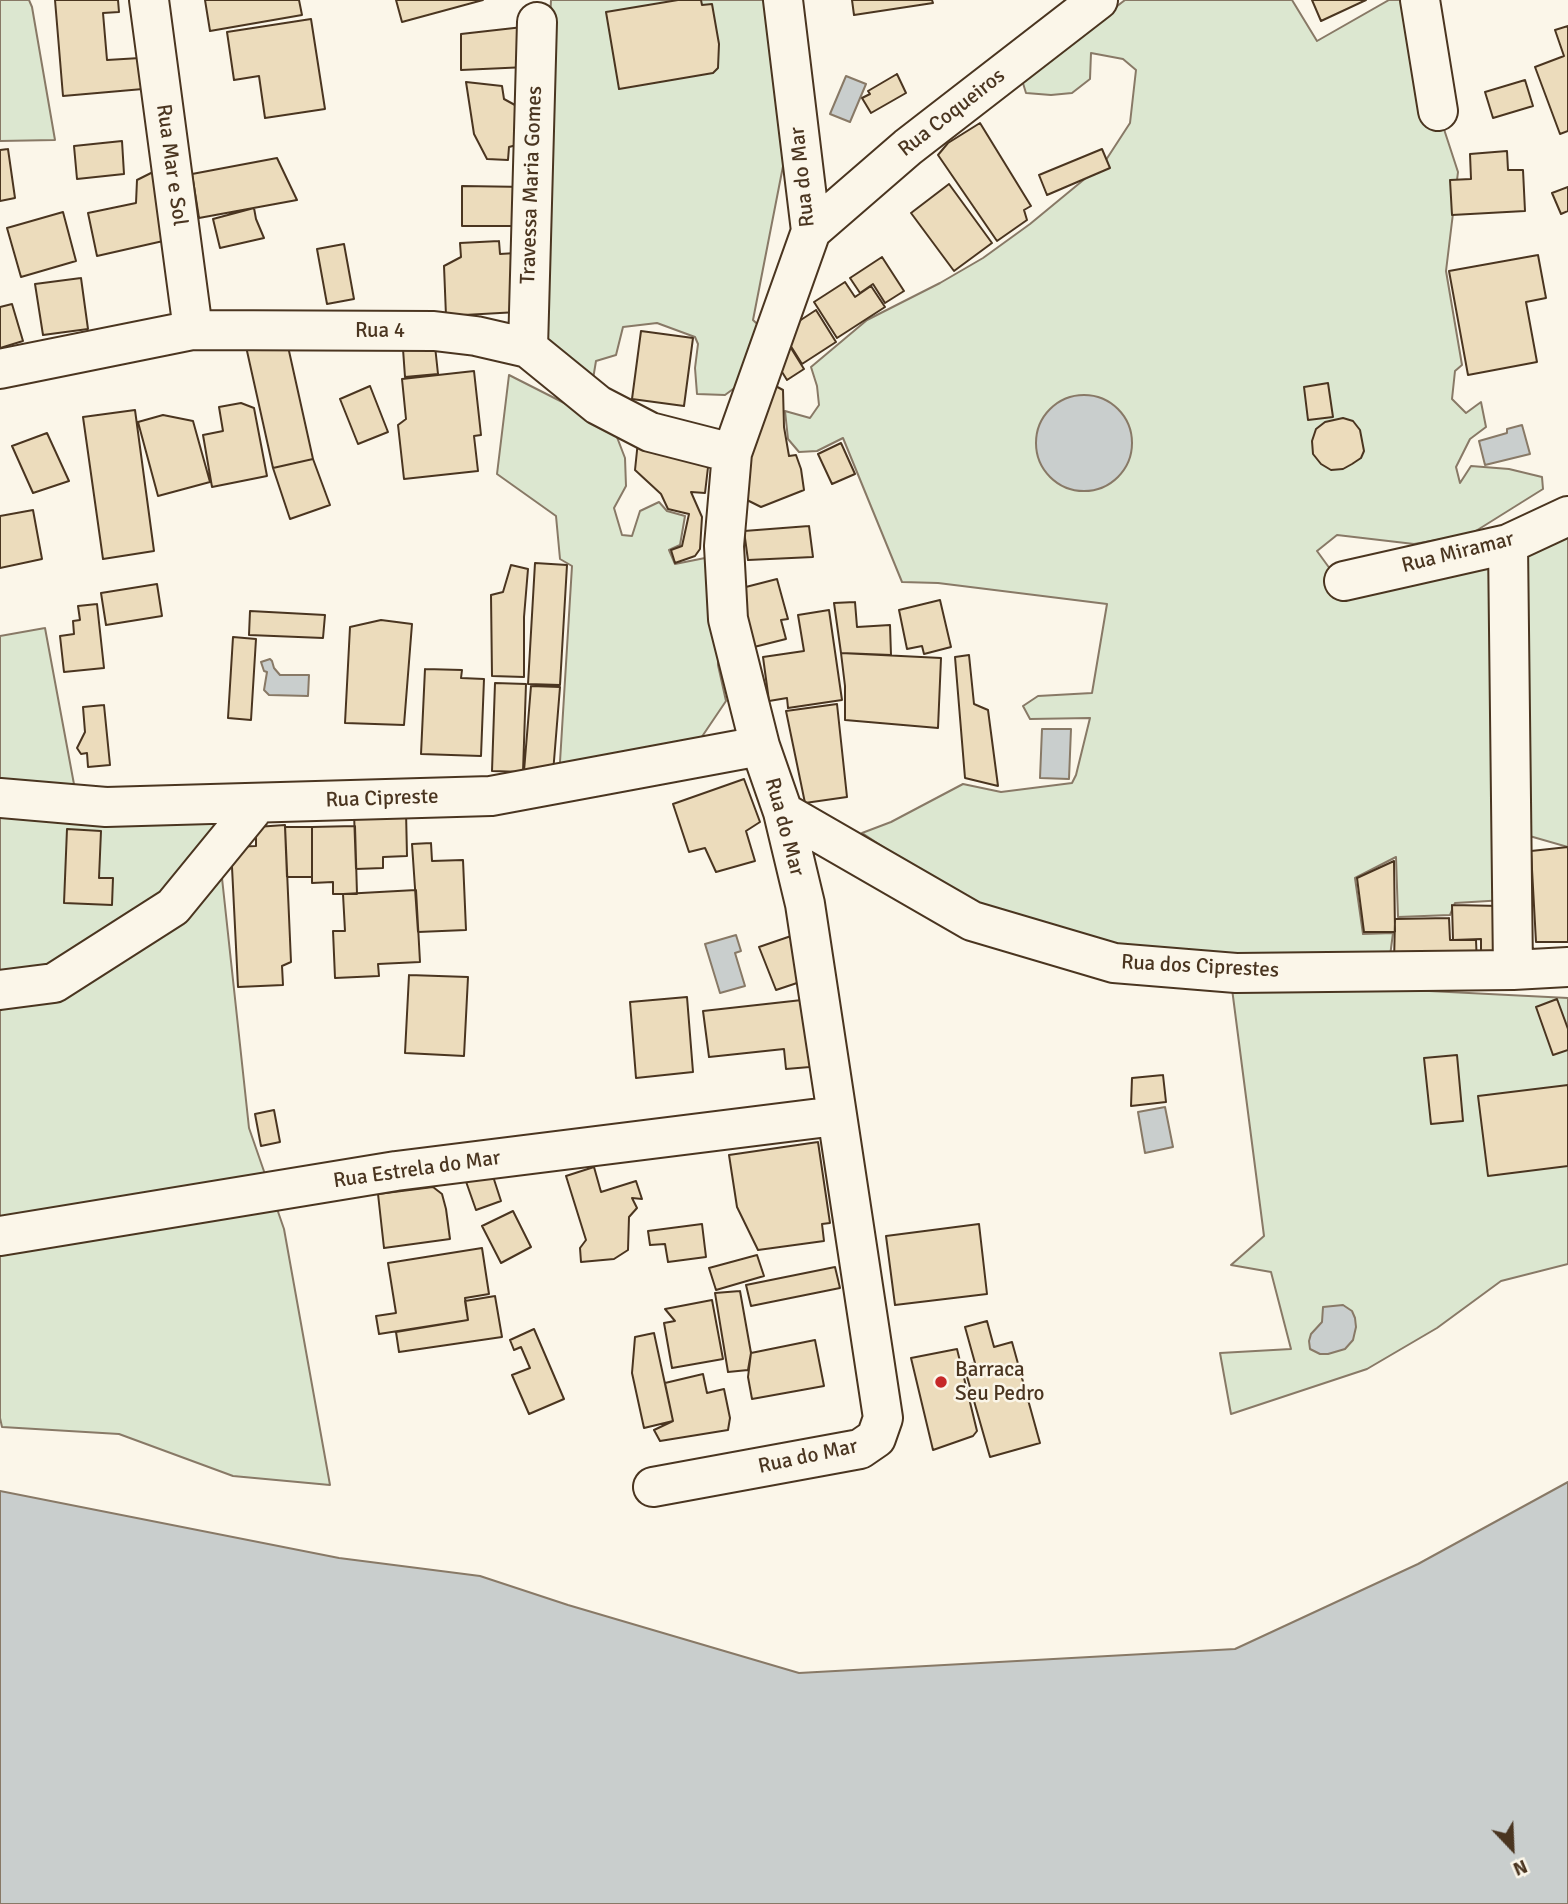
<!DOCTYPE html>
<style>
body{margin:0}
#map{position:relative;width:1568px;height:1904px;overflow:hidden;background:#fbf6e9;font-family:Signika,sans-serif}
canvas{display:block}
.north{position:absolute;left:1477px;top:1813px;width:70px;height:70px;-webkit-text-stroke:5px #fbf6e9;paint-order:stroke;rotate:157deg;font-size:19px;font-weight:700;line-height:28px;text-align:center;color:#4a3520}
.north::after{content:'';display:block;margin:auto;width:24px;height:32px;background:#4a3520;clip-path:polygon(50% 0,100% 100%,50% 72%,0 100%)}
</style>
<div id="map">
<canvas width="1568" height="1904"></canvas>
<div class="north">N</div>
</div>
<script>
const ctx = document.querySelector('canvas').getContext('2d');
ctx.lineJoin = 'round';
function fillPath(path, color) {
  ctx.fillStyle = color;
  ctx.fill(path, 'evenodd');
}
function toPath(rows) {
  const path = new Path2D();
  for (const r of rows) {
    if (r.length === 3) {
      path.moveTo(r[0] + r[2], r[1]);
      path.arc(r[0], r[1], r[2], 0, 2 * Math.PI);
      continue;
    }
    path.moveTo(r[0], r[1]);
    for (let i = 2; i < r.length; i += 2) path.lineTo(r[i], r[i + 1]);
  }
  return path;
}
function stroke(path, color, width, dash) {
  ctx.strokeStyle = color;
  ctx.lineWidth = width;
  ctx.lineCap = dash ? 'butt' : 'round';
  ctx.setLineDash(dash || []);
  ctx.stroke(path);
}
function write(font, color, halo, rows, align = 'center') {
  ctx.font = font + ' Signika,sans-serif';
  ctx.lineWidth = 5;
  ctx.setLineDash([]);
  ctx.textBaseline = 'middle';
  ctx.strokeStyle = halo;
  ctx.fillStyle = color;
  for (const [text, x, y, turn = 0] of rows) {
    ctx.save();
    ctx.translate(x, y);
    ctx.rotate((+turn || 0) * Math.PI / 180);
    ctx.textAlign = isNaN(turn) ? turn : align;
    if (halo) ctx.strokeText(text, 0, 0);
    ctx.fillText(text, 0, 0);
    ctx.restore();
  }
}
const green = toPath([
 [0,0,29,0,32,7,55,140,0,141,0,0],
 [551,0,767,0,785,156,753,320,769,335,748,378,725,395,697,394,695,368,698,344,695,337,657,323,623,327,616,355,596,361,593,379,545,351,544,158,551,0],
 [1125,0,1292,0,1317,41,1389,0,1411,0,1441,120,1458,172,1446,271,1462,365,1455,371,1452,399,1466,413,1481,402,1486,427,1470,439,1456,467,1460,483,1471,466,1509,469,1542,477,1543,489,1471,534,1414,544,1337,535,1317,551,1341,584,1495,557,1505,900,1455,903,1450,915,1398,917,1396,857,1355,878,1363,934,1393,933,1389,964,1111,958,983,913,862,833,891,822,963,784,1001,792,1072,783,1076,775,1090,718,1030,719,1023,706,1038,696,1092,693,1107,604,938,583,902,582,843,438,817,451,799,452,788,439,785,411,810,418,819,405,817,386,811,367,867,320,940,283,983,258,1030,224,1104,163,1130,123,1136,70,1123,59,1091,53,1090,79,1072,93,1051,95,1026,93,1022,80,1125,0],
 [509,375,582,412,610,419,625,458,626,486,614,508,622,535,632,536,640,511,659,502,667,511,685,516,680,545,669,550,675,564,705,558,710,608,718,625,718,665,726,701,697,744,559,778,572,566,560,559,556,516,497,474,509,375],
 [1568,528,1568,847,1519,833,1516,562,1568,528],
 [45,628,76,795,214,804,249,1128,284,1229,330,1485,233,1476,119,1434,2,1427,0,1418,0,636,45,628],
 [1231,981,1568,998,1568,1264,1501,1281,1437,1328,1367,1369,1231,1414,1220,1353,1291,1349,1271,1272,1231,1265,1264,1236,1231,981]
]);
fillPath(green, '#dce7d0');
stroke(green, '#887966', 2);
const water = toPath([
 [846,76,866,84,850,122,830,114,846,76],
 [1084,443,48],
 [1522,425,1530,454,1485,465,1479,441,1507,433,1507,429,1522,425],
 [270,659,272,661,274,668,280,675,309,675,308,696,269,695,264,690,267,672,264,671,261,662,270,659],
 [1042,729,1071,729,1069,779,1040,778,1042,729],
 [736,935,741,951,735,953,745,986,720,993,705,944,736,935],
 [1165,1107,1173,1147,1145,1153,1138,1112,1165,1107],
 [1343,1305,1352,1311,1355,1318,1356,1327,1353,1340,1345,1349,1328,1354,1320,1354,1310,1349,1309,1341,1311,1334,1322,1322,1323,1307,1343,1305],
 [1568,1482,1568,1904,0,1904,0,1491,339,1558,480,1576,568,1605,799,1673,1235,1649,1418,1564,1568,1482]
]);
fillPath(water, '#c9cecd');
stroke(water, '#887966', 2);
const building = toPath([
 [55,0,118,0,119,12,103,13,107,60,140,58,143,89,63,96,55,0],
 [205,0,299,0,302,15,210,31,205,0],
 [396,0,483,0,402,22,396,0],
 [678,0,701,0,702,5,712,4,719,44,718,68,713,73,619,89,606,12,678,0],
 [852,0,932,0,933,3,854,15,852,0],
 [1312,0,1366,0,1321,21,1312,0],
 [311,19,325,109,265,118,259,76,234,80,227,32,311,19],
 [1568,26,1568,131,1560,134,1535,67,1564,56,1555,30,1568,26],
 [523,27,527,67,461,70,461,34,523,27],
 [897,74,906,93,871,113,862,98,870,94,868,91,897,74],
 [1525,80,1533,106,1493,118,1485,92,1525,80],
 [466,82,502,86,504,99,524,110,528,142,509,147,508,160,487,159,474,134,466,82],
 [980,123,1031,206,1024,210,1027,220,997,241,938,155,948,143,980,123],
 [122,141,124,174,77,179,74,146,122,141],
 [8,149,15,198,0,201,0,150,8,149],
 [1102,149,1110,168,1047,195,1039,175,1102,149],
 [1507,151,1508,170,1523,170,1525,211,1452,215,1450,180,1471,179,1470,154,1507,151],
 [277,158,297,200,199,218,192,174,277,158],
 [157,170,172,239,97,256,88,213,136,203,137,180,157,170],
 [949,184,992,243,954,271,911,213,949,184],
 [462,186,527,187,527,226,462,226,462,186],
 [1568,187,1568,211,1561,214,1552,193,1568,187],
 [254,208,256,219,264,238,220,248,213,219,254,208],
 [63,212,76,261,21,277,7,228,63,212],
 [499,241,500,254,516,253,518,312,446,316,444,266,461,257,460,243,499,241],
 [344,244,354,299,327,304,317,249,344,244],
 [1538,255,1546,298,1526,302,1537,362,1468,375,1449,271,1538,255],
 [882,257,904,291,885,303,873,284,860,293,850,278,882,257],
 [81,278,88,329,43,335,35,284,81,278],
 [845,282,855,297,871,286,885,307,837,338,814,302,845,282],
 [12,304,23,341,0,348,0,307,12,304],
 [816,310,836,342,802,364,787,340,787,329,816,310],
 [641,331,693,338,684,406,632,399,641,331],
 [285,333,313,459,273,468,245,342,285,333],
 [786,340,804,369,787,380,769,351,786,340],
 [435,346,438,374,405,377,403,349,435,346],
 [474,371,481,435,474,436,478,471,404,479,398,425,406,419,402,379,474,371],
 [770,383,783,390,784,427,789,456,796,455,801,469,804,490,761,507,743,498,758,415,770,383],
 [1328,383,1333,417,1308,420,1304,387,1328,383],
 [370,386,388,432,358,444,340,399,370,386],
 [241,403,254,408,267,476,212,487,203,435,223,431,219,407,241,403],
 [135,410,154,551,103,559,83,417,135,410],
 [163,415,193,421,210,482,158,496,138,422,163,415],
 [1343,418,1353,421,1360,430,1364,451,1361,458,1352,464,1343,469,1331,470,1321,464,1313,454,1312,441,1316,429,1325,422,1343,418],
 [47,433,69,481,33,493,12,446,47,433],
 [638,441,710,450,705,493,691,492,702,517,700,549,695,556,675,563,671,550,682,546,689,514,668,509,661,494,635,470,638,441],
 [841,443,855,474,832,484,818,454,841,443],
 [313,459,330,505,290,519,273,468,313,459],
 [33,510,42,559,0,568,0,516,33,510],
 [809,526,813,557,748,560,744,531,809,526],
 [535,563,567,565,560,685,528,684,535,563],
 [511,565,528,569,524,617,524,677,492,676,491,595,503,592,511,565],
 [777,579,788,619,781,620,786,639,754,647,738,589,777,579],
 [157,584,162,616,106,625,101,593,157,584],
 [940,600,951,647,924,654,922,646,907,649,899,610,940,600],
 [855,602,857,627,890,625,891,655,841,653,834,603,855,602],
 [97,604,104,668,64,672,60,636,74,634,73,621,80,620,78,606,97,604],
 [829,610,842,700,788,708,787,698,769,701,763,657,804,651,798,615,829,610],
 [250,611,325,615,323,638,249,635,250,611],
 [381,620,412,624,404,725,345,723,350,627,381,620],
 [233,637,256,639,251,720,228,718,233,637],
 [841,653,941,658,938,728,845,720,845,686,841,653],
 [969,655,974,704,988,710,998,786,965,778,955,657,969,655],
 [425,669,462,670,461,678,484,679,481,756,421,754,425,669],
 [495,683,526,684,523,772,492,771,495,683],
 [531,686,560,687,553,773,524,771,531,686],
 [837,704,847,797,805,803,786,711,837,704],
 [104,705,110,765,88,767,87,753,81,754,77,748,85,732,83,707,104,705],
 [744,779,760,822,746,831,755,861,716,872,705,848,689,852,673,804,744,779],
 [406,811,407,856,383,857,383,868,356,869,354,813,406,811],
 [285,825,291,962,282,966,283,985,238,987,231,847,256,846,256,827,285,825],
 [355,826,357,894,333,894,333,882,312,883,312,827,355,826],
 [285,827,312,827,312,877,287,877,285,827],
 [67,829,101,831,99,878,113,878,112,905,64,903,67,829],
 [431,843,432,861,463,860,466,930,418,932,412,844,431,843],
 [1568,847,1568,942,1536,942,1531,851,1568,847],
 [1394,861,1395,932,1364,932,1357,878,1394,861],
 [416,890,420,962,378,964,379,976,335,978,333,931,345,931,343,894,416,890],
 [1452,905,1500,906,1497,965,1481,964,1481,939,1453,940,1452,905],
 [1449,918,1450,940,1476,940,1477,965,1394,964,1395,919,1449,918],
 [794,935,800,982,776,990,759,947,794,935],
 [409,975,468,977,464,1056,405,1053,409,975],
 [687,997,693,1072,636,1078,630,1002,687,997],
 [1557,999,1568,1029,1568,1050,1553,1055,1536,1007,1557,999],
 [802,1000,810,1067,786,1069,784,1049,709,1057,703,1011,802,1000],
 [1457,1055,1463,1121,1431,1124,1424,1058,1457,1055],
 [1163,1075,1166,1102,1131,1106,1132,1078,1163,1075],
 [1568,1085,1568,1166,1488,1176,1478,1096,1568,1085],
 [274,1110,280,1142,261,1146,255,1114,274,1110],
 [818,1142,830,1223,822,1224,824,1241,758,1250,737,1207,729,1155,818,1142],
 [489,1164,501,1201,476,1210,463,1173,489,1164],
 [594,1167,601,1192,636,1181,642,1199,632,1198,637,1208,629,1217,628,1250,614,1259,581,1262,580,1248,586,1240,566,1176,594,1167],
 [433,1187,442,1194,446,1209,450,1239,384,1248,378,1194,433,1187],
 [513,1211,531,1247,501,1263,482,1226,513,1211],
 [702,1224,706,1257,668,1262,665,1244,650,1245,648,1231,702,1224],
 [979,1224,987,1294,895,1305,886,1236,979,1224],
 [482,1248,489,1294,465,1298,468,1320,379,1334,376,1316,396,1313,388,1263,482,1248],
 [757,1255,764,1276,716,1290,709,1268,757,1255],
 [835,1267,840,1288,751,1306,746,1285,835,1267],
 [740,1291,751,1353,748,1370,728,1372,715,1293,740,1291],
 [495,1296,502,1337,399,1352,396,1332,468,1320,465,1301,495,1296],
 [712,1300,723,1359,672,1368,664,1323,675,1321,665,1309,712,1300],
 [987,1321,994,1347,1012,1342,1040,1443,990,1457,964,1366,975,1363,965,1327,987,1321],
 [534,1329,564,1399,529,1414,512,1375,530,1368,521,1347,514,1350,510,1340,534,1329],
 [654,1333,673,1421,644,1428,632,1373,635,1337,654,1333],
 [815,1340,824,1386,752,1399,748,1377,751,1353,815,1340],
 [957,1349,977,1431,973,1436,933,1450,911,1358,957,1349],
 [703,1374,707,1393,724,1389,730,1418,728,1430,660,1441,654,1430,673,1421,665,1383,703,1374]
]);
fillPath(building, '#ecdcbc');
stroke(building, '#4a3520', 2);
const minor = toPath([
 [149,0,193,330],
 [1420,0,1438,111],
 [811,231,908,147,1098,0],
 [528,348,537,22],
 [0,369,193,330,434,331,476,336,528,348,598,405,650,432,732,453],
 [1508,544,1513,970],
 [1344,581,1508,544,1568,516],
 [0,798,106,807,491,796,760,746],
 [783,812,972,921,1114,963,1236,973,1513,970,1568,967],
 [0,990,54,983,173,907,258,803],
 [0,1236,396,1171,836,1116],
 [653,1487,860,1449,876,1438,883,1418,805,904,783,812,760,746,728,619,724,546,732,453,811,231,783,0]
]);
stroke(minor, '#4a3520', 42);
stroke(minor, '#fbf6e9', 38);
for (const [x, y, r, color] of [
 [941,1382,7,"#c62828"]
]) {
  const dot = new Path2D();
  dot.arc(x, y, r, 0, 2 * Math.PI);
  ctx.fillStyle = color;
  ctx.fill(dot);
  stroke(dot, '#fbf6e9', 2.5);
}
write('21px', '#4a3520', '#fbf6e9', [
 ["Rua Coqueiros",952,113,-38],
 ["Rua Mar e Sol",171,165,82],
 ["Rua do Mar",803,177,-96],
 ["Travessa Maria Gomes",532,185,-88],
 ["Rua 4",380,331],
 ["Rua Miramar",1458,553,-14],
 ["Rua Cipreste",382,799,-2],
 ["Rua do Mar",784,827,75],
 ["Rua dos Ciprestes",1200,967,3],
 ["Rua Estrela do Mar",417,1170,-8],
 ["Rua do Mar",808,1457,-12]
]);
write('21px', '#4a3520', '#fbf6e9', [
 ["Barraca",955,1370],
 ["Seu Pedro",955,1394]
], 'left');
</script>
